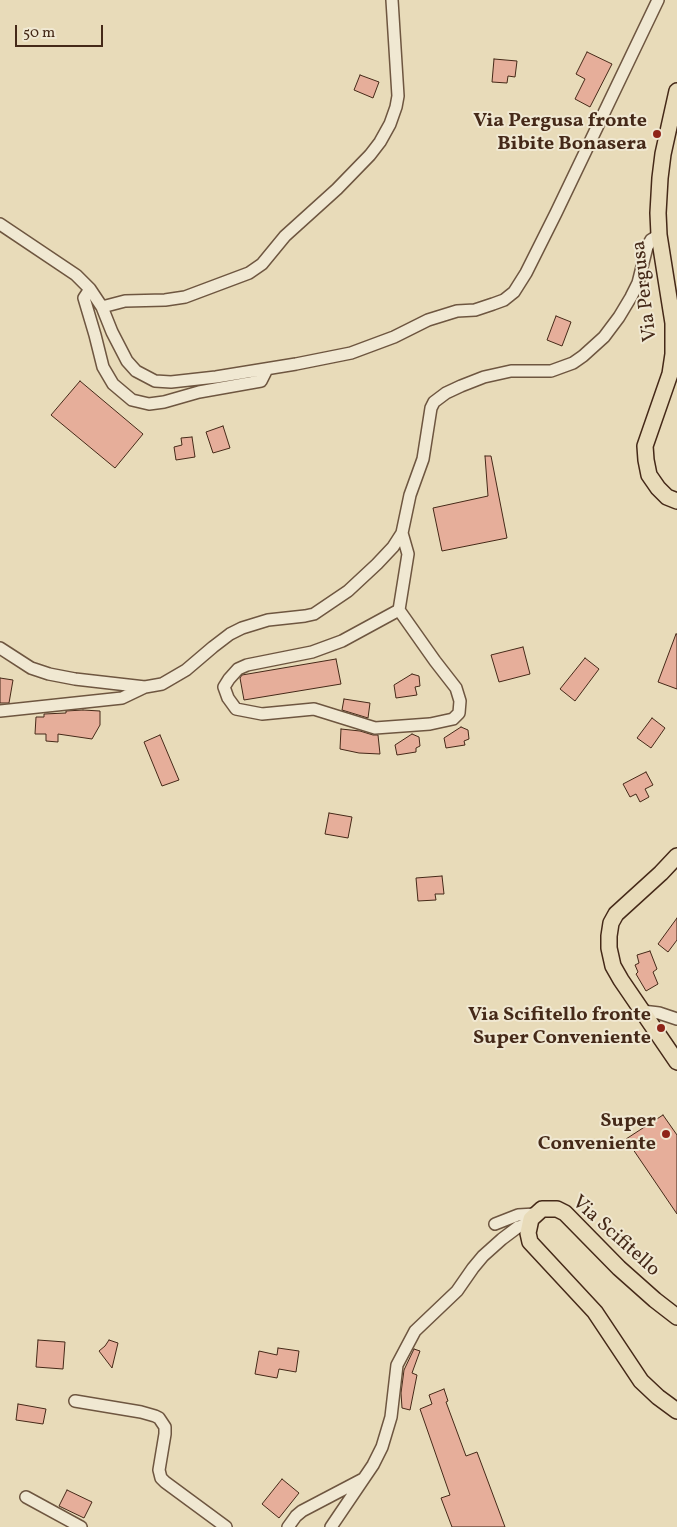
<!DOCTYPE html>
<style>
body{margin:0}
#map{position:relative;width:677px;height:1527px;overflow:hidden;background:#e8dbb9;font-family:Vollkorn,serif}
canvas{display:block}
.scale{position:absolute;left:15px;top:25px;width:88px;height:22px;box-sizing:border-box;border:2px solid #452918;border-top:0;padding-left:6px;font-size:15px;line-height:18px;white-space:nowrap;color:#452918;-webkit-text-stroke:4px #f0e8d2;paint-order:stroke}
</style>
<div id="map">
<canvas width="677" height="1527"></canvas>
<div class="scale">50 m</div>
</div>
<script>
const ctx = document.querySelector('canvas').getContext('2d');
ctx.lineJoin = 'round';
function fillPath(path, color) {
  ctx.fillStyle = color;
  ctx.fill(path, 'evenodd');
}
function toPath(rows) {
  const path = new Path2D();
  for (const r of rows) {
    path.moveTo(r[0], r[1]);
    for (let i = 2; i < r.length; i += 2) path.lineTo(r[i], r[i + 1]);
  }
  return path;
}
function stroke(path, color, width, dash) {
  ctx.strokeStyle = color;
  ctx.lineWidth = width;
  ctx.lineCap = dash ? 'butt' : 'round';
  ctx.setLineDash(dash || []);
  ctx.stroke(path);
}
function write(font, color, halo, rows, align = 'center') {
  ctx.font = font + ' Vollkorn,serif';
  ctx.lineWidth = 4;
  ctx.setLineDash([]);
  ctx.textBaseline = 'middle';
  ctx.strokeStyle = halo;
  ctx.fillStyle = color;
  for (const [text, x, y, turn = 0] of rows) {
    ctx.save();
    ctx.translate(x, y);
    ctx.rotate((+turn || 0) * Math.PI / 180);
    ctx.textAlign = isNaN(turn) ? turn : align;
    if (halo) ctx.strokeText(text, 0, 0);
    ctx.fillText(text, 0, 0);
    ctx.restore();
  }
}
const building = toPath([
 [587,52,612,64,590,107,575,99,585,79,576,74,587,52],
 [494,59,517,61,515,77,508,76,507,83,492,82,494,59],
 [360,75,379,82,373,98,354,90,360,75],
 [556,316,571,322,562,346,547,340,556,316],
 [80,381,143,434,115,468,51,415,80,381],
 [223,426,230,448,213,453,206,432,223,426],
 [192,437,195,457,176,460,174,447,182,445,181,438,192,437],
 [485,456,491,456,507,538,442,551,433,508,488,496,485,456],
 [676,634,677,634,677,689,658,682,676,634],
 [523,647,530,674,499,682,491,655,523,647],
 [585,658,599,669,575,701,560,689,585,658],
 [336,659,341,684,244,700,240,678,242,675,336,659],
 [412,674,419,676,420,686,415,687,417,695,396,698,394,685,412,674],
 [0,678,13,680,9,703,0,703,0,678],
 [344,699,370,703,368,718,342,710,344,699],
 [83,710,100,711,100,725,92,739,58,734,58,742,46,741,46,734,35,734,36,717,44,717,44,714,66,713,66,711,83,710],
 [652,718,665,728,651,748,637,738,652,718],
 [461,727,468,730,469,739,464,741,465,745,446,748,444,738,461,727],
 [341,729,360,731,373,735,378,735,380,754,359,753,340,749,341,729],
 [412,734,419,737,420,746,416,748,416,752,397,755,395,745,412,734],
 [160,735,179,780,162,786,144,742,160,735],
 [646,772,653,785,645,789,649,797,640,802,636,794,630,797,623,784,646,772],
 [329,813,352,817,348,838,325,834,329,813],
 [442,876,444,894,435,894,436,900,418,901,416,878,442,876],
 [677,918,677,940,668,952,658,944,677,918],
 [650,951,657,969,653,972,658,984,646,991,636,974,638,972,635,965,639,963,637,955,650,951],
 [663,1115,677,1135,677,1214,626,1139,663,1115],
 [38,1340,65,1342,63,1369,36,1367,38,1340],
 [109,1340,118,1343,112,1368,99,1351,105,1346,109,1340],
 [278,1348,299,1351,296,1372,279,1369,277,1378,255,1374,259,1351,277,1355,278,1348],
 [414,1349,420,1351,412,1373,417,1375,410,1410,402,1408,401,1393,404,1370,414,1349],
 [444,1389,448,1401,446,1402,466,1456,477,1452,505,1527,452,1527,441,1498,450,1495,420,1409,432,1404,429,1395,444,1389],
 [18,1404,46,1409,43,1424,16,1420,18,1404],
 [282,1479,299,1493,279,1518,262,1504,282,1479],
 [67,1490,92,1502,84,1518,59,1506,67,1490]
]);
fillPath(building, '#e6ae9a');
stroke(building, '#452918', 1);
const minor = toPath([
 [0,224,76,275,90,289,102,307,112,332,127,361,136,371,155,381,171,382,216,377,296,364,351,353,394,337,428,320,457,311,475,310,493,304,504,300,514,292,526,273,556,213,658,0],
 [90,289,84,298,95,335,103,367,113,384,132,400,149,404,164,402,199,392,261,381,267,369],
 [102,307,125,301,165,300,185,297,249,273,262,264,285,236,337,189,370,155,380,142,390,124,396,107,398,96,392,0],
 [399,610,342,641,312,652,247,665,238,669,229,679,224,687,228,698,236,709,262,714,314,709,375,728,430,724,453,719,459,713,460,701,456,688,435,661,399,610,408,554,402,533],
 [0,648,31,668,49,674,75,679,145,687],
 [0,711,122,698,145,687,162,684,186,670,213,647,230,634,242,628,268,620,305,616,314,614,348,591,377,564,393,547,402,533,410,495,423,459,431,408,434,402,446,393,461,386,484,377,511,371,551,371,573,363,583,356,604,337,619,317,631,297,638,283,647,247,651,240,659,235],
 [642,1011,659,1013,677,1019],
 [495,1224,518,1215,535,1214],
 [75,1401,141,1412,155,1416,159,1418,165,1427,165,1434,159,1470,161,1478,165,1482,226,1527],
 [26,1497,81,1527],
 [288,1527,296,1516,302,1511,363,1479],
 [331,1527,373,1465,382,1447,391,1417,397,1365,415,1331,457,1291,473,1268,483,1256,502,1239,518,1227,529,1224]
]);
const major = toPath([
 [677,91,663,154,660,178,658,213,659,235,673,323,673,354,670,374,645,446,646,460,649,475,658,488,667,497,677,501],
 [677,856,661,873,616,914,611,923,609,936,609,948,613,966,621,980,677,1062],
 [677,1317,655,1300,619,1268,565,1213,557,1209,542,1209,531,1219,528,1233,530,1242,595,1312,641,1381,658,1397,677,1411]
]);
stroke(minor, '#6e5640', 14);
stroke(major, '#452918', 18);
stroke(minor, '#f0e8d2', 11);
stroke(major, '#e8dbb9', 15);
for (const [x, y, r, color] of [
 [657,134,5,"#8f2418"],
 [661,1028,5,"#8f2418"],
 [666,1134,5,"#8f2418"]
]) {
  const dot = new Path2D();
  dot.arc(x, y, r, 0, 2 * Math.PI);
  ctx.fillStyle = color;
  ctx.fill(dot);
  stroke(dot, '#f0e8d2', 2);
}
write('bold 20px', '#452918', '#f0e8d2', [
 ["Via Pergusa fronte",647,122],
 ["Bibite Bonasera",647,145],
 ["Via Scifitello fronte",651,1016],
 ["Super Conveniente",651,1039],
 ["Super",656,1122],
 ["Conveniente",656,1145]
], 'right');
write('20px', '#452918', '#f0e8d2', [
 ["Via Pergusa",646,291,-97],
 ["Via Scifitello",615,1237,42]
]);
</script>
